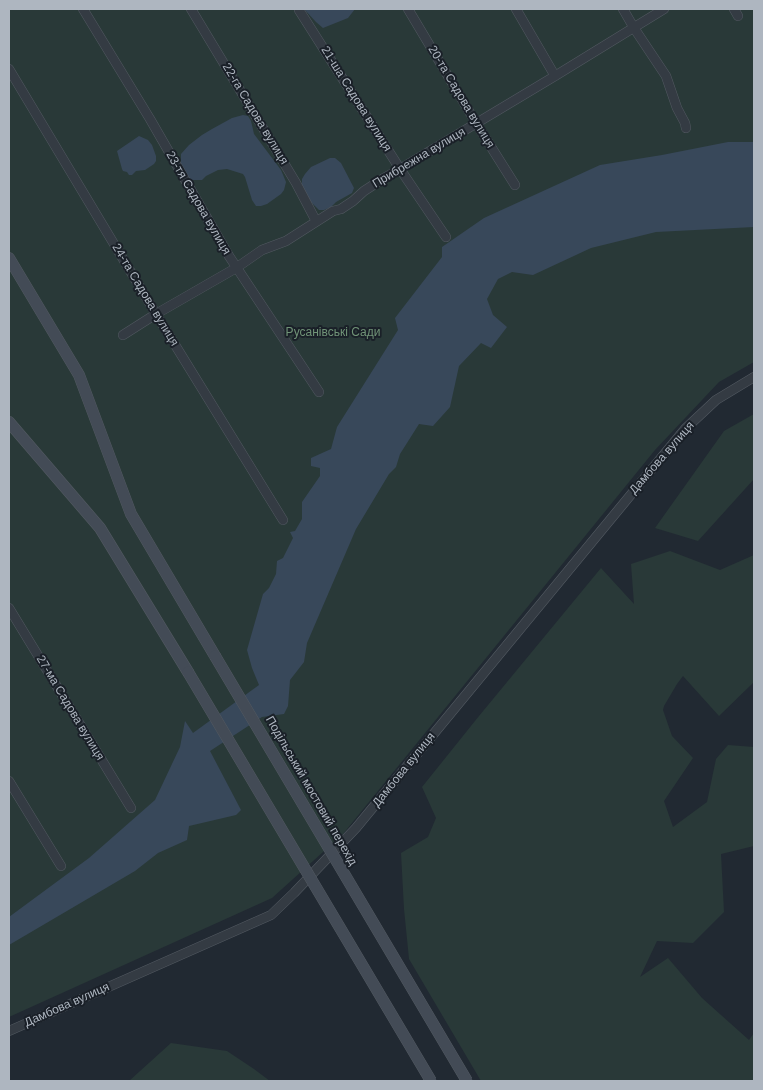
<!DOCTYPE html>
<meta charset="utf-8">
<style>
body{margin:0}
#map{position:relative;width:763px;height:1090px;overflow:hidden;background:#212932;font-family:Helvetica,sans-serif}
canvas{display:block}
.frame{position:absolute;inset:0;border:10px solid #aeb6c0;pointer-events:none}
</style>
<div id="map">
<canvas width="763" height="1090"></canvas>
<div class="frame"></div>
</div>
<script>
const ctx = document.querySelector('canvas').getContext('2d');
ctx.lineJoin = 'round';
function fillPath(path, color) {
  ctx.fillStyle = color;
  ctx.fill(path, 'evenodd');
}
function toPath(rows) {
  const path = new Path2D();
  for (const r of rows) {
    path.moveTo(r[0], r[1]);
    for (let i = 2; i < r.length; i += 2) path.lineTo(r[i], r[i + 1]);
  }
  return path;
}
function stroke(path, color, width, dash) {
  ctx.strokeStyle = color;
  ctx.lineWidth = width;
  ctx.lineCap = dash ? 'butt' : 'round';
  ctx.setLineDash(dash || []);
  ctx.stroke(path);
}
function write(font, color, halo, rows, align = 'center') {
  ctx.font = font + ' Helvetica,sans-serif';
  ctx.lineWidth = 4;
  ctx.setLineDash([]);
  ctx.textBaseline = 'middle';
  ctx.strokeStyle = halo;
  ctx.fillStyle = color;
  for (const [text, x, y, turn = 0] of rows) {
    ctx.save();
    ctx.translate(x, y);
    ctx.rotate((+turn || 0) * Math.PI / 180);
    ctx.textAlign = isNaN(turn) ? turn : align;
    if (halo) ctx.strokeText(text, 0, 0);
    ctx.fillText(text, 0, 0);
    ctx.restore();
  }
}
fillPath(toPath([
 [9,9,754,9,754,362,719,382,655,450,343,834,272,898,9,1017],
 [754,414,754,479,698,541,655,528,724,431],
 [670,551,720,570,754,555,754,682,719,716,683,676,677,684,664,706,663,710,672,736,693,758,664,801,673,827,707,802,716,759,728,745,754,747,754,846,721,854,724,912,693,943,657,941,640,977,668,958,702,998,749,1040,754,1033,754,1081,481,1081,409,959,404,909,401,853,428,837,436,818,422,787,479,716,601,568,634,604,631,564],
 [171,1043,227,1051,254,1069,270,1081,129,1081]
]), '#293938');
fillPath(toPath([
 [304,9,355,9,348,18,323,28,316,22],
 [243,115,248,116,251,121,254,134,281,170,286,182,284,190,281,194,267,204,261,206,256,206,252,200,245,177,243,174,227,169,218,170,206,176,202,180,191,180,185,173,181,164,181,154,189,145,202,135,212,129,232,118],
 [139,136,148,140,152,145,156,156,156,161,154,164,145,170,136,171,132,175,129,175,127,172,123,171,122,169,117,151],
 [728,142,754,142,754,227,656,232,591,248,533,275,512,272,498,279,487,299,493,315,507,327,491,348,481,343,459,366,450,407,433,426,419,424,400,454,396,467,389,474,356,529,307,643,304,662,290,680,288,706,284,714,262,717,210,751,241,810,236,815,189,826,187,840,158,853,135,871,9,945,9,917,89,858,155,800,180,747,185,721,193,733,259,685,252,668,247,650,263,594,269,588,276,574,277,561,283,558,293,538,290,532,295,531,302,519,302,502,320,476,320,468,311,466,311,458,331,449,337,427,398,330,395,318,442,257,442,247,484,218,600,165,662,155],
 [330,158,335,158,341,163,354,188,352,193,336,202,331,207,324,210,319,210,308,199,302,186,302,179,305,174,311,167]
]), '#38485a');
const street = toPath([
 [83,9,150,119,229,256,319,392],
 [191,9,296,183,316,221],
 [408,9,476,123,515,185],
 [516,9,555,76],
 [623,9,634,28,666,76,677,108,685,123,686,128],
 [734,9,738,16],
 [299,10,400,169,446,237],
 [9,69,156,314,283,520],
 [123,335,156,314,236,268,262,250,286,241,333,211,341,209,353,201,364,191,384,178,400,169,555,76,664,9],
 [9,608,131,808],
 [9,781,61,866],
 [9,1031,271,915,294,893,356,828,685,429,716,400,754,377]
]);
const secondary = toPath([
 [9,258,79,375,131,514,215,656],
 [9,422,100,528,188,672]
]);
stroke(street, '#525961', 10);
stroke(secondary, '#525961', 12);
stroke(street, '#343b43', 9);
stroke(secondary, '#434b56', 11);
const secondaryBridge = toPath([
 [215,656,467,1081],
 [188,672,431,1081]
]);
stroke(secondaryBridge, '#525961', 12, []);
stroke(secondaryBridge, '#434b56', 11);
write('12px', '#aeb6c0', '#1a2028', [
 ["20-та Садова вулиця",461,97,59],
 ["21-ша Садова вулиця",356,99,58],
 ["22-га Садова вулиця",255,114,59],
 ["Прибрежна вулиця",419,158,-31],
 ["23-тя Садова вулиця",198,203,60],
 ["24-та Садова вулиця",145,295,59],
 ["Дамбова вулиця",662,458,-49],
 ["27-ма Садова вулиця",70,708,59],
 ["Дамбова вулиця",404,770,-51],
 ["Подільський мостовий перехід",311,791,60],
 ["Дамбова вулиця",67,1005,-24]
]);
write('12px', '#709377', '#1a2028', [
 ["Русанівські Сади",333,333]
]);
</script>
